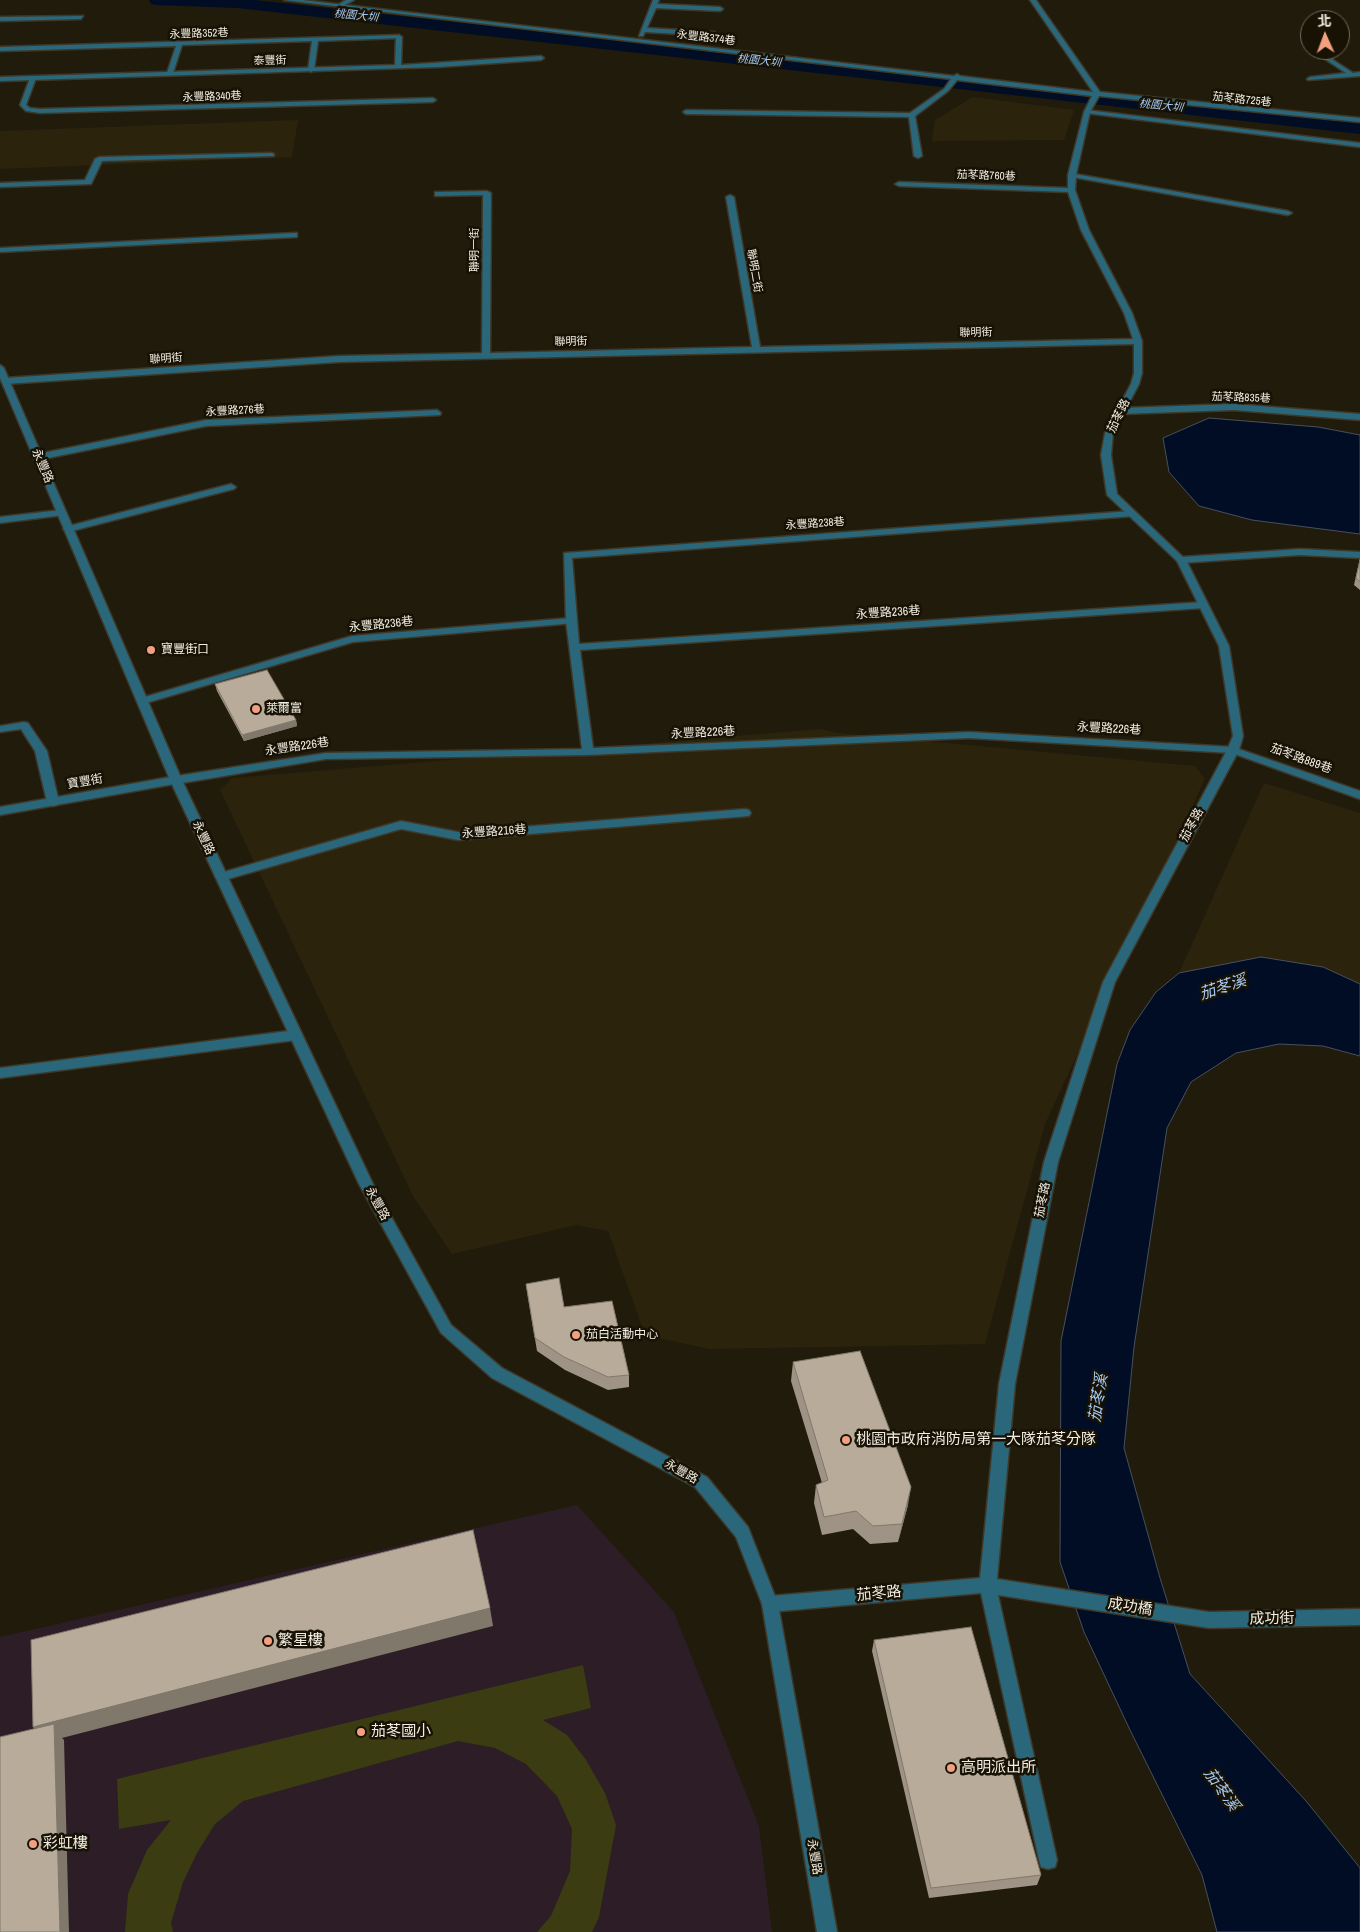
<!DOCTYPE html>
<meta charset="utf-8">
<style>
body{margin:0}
#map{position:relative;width:1360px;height:1932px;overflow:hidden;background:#211b0b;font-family:"Archivo Narrow","Noto Sans TC",sans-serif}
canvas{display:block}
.north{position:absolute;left:1300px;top:10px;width:50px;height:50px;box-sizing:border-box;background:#171204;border:1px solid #6e6a5d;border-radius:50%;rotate:358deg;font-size:14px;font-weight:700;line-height:20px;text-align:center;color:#f1ede3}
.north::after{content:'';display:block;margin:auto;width:18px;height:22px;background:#f2a07f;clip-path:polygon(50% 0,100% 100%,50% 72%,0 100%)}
</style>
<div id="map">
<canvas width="1360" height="1932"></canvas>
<div class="north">北</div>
</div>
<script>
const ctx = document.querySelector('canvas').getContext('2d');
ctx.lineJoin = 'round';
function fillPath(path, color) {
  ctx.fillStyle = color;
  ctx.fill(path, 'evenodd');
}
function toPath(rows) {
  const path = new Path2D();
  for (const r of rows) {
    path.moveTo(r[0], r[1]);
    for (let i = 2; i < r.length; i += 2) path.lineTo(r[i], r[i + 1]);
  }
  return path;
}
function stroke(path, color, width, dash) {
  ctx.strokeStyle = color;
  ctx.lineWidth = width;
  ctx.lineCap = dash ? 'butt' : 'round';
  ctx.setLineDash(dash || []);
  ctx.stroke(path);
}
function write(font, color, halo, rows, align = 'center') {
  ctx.font = font + ' "Archivo Narrow","Noto Sans TC",sans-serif';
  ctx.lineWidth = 5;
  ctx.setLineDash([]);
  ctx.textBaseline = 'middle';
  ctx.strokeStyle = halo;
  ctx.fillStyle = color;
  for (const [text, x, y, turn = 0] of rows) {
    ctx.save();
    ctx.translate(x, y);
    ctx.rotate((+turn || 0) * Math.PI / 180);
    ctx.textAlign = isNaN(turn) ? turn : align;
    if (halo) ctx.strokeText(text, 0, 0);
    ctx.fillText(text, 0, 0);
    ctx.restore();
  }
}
fillPath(toPath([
 [973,97,1074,110,1064,140,932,141,935,120],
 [298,120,292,157,0,169,0,131],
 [820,729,838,733,1195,766,1205,779,1045,1124,985,1344,709,1349,645,1335,608,1231,576,1225,452,1254,413,1196,220,790,232,778],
 [1264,783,1360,813,1360,984,1323,967,1179,973]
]), '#2c230d');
fillPath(toPath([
 [577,1505,674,1612,759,1826,772,1932,0,1932,0,1637]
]), '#2d1d26');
fillPath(toPath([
 [583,1665,591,1708,543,1720,567,1735,586,1760,605,1793,616,1825,599,1917,592,1932,537,1932,551,1916,570,1871,572,1829,557,1796,526,1764,495,1748,458,1741,243,1801,215,1824,197,1853,183,1882,171,1923,173,1932,125,1932,128,1894,147,1850,171,1820,119,1829,117,1779]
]), '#3b3c11');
const water = toPath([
 [1209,418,1318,427,1360,435,1360,534,1252,520,1199,506,1169,472,1163,438,1209,418],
 [1261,957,1323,967,1360,984,1360,1056,1323,1046,1279,1044,1236,1053,1191,1082,1167,1128,1134,1347,1124,1448,1160,1578,1190,1674,1306,1801,1360,1868,1360,1932,1217,1932,1202,1875,1130,1730,1084,1632,1060,1562,1061,1341,1117,1064,1130,1030,1156,992,1179,973,1261,957]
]);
fillPath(water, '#000d24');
stroke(water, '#48505d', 1);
fillPath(toPath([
 [149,0,255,0,1360,122,1360,134,237,8,157,5,151,4,149,0]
]), '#000d24');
const service = toPath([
 [346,0,354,0,341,7,336,6,346,0],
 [653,0,659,0,657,4,720,7,723,9,720,11,656,8,647,28,714,32,717,34,714,36,645,32,643,36,639,36,653,0],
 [399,35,401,38,318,41,314,70,311,72,308,70,312,41,182,45,173,73,170,75,167,73,176,46,0,51,0,47,399,35],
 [1327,56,1353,73,1360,72,1360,76,1308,80,1307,79,1310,77,1346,73,1325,59,1324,58,1327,56],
 [33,76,36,78,26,105,30,108,40,109,433,98,436,100,433,102,40,113,26,111,20,105,30,78,33,76],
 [1087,110,1360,143,1360,147,1085,113,1084,112,1087,110],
 [272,153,274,154,274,156,102,161,91,184,0,187,0,183,85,180,95,159,99,157,272,153],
 [1069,173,1288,211,1292,213,1288,215,1072,177,1069,177,1069,173],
 [294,233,297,233,297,237,0,252,0,248,294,233],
 [1234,404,1360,414,1360,420,1234,410,1121,414,1117,411,1121,408,1234,404],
 [437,410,441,413,440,415,206,426,38,460,33,457,38,454,206,420,437,410],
 [231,484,236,487,234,489,68,532,63,529,65,527,231,484],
 [61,510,66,513,64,515,0,523,0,517,61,510],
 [1131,511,1136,514,1134,516,572,558,579,644,1203,602,1208,605,1203,608,580,650,593,748,969,732,1233,747,1360,791,1360,799,1232,753,969,738,588,755,326,759,176,784,170,780,176,776,326,753,582,749,566,621,564,553,1131,511],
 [1300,549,1360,552,1360,558,1300,555,1181,563,1176,560,1181,557,1300,549],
 [24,722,28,723,47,751,59,802,57,805,53,806,47,802,35,751,21,729,0,732,0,726,24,722]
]);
const minor = toPath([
 [284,0,302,0,954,76,957,74,960,76,1093,92,1030,0,1036,0,1100,92,1360,118,1360,122,1099,96,1090,112,1076,175,1075,190,1089,230,1132,313,1142,341,1142,373,1139,384,1113,433,1111,455,1117,494,1186,560,1229,646,1243,736,1239,750,1115,982,1058,1162,1015,1384,997,1579,1209,1612,1360,1609,1360,1625,1209,1628,998,1595,1057,1860,1055,1867,1048,1869,1041,1867,1039,1860,981,1593,770,1612,764,1610,762,1604,764,1598,770,1596,980,1578,999,1384,1044,1162,1103,982,1227,750,1233,736,1219,646,1177,561,1107,495,1101,455,1105,433,1131,384,1134,373,1134,344,339,362,5,384,1,381,5,378,339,356,482,353,483,195,435,196,435,192,438,192,487,191,491,193,490,353,752,347,726,197,730,195,734,197,760,347,1133,339,1124,313,1081,230,1068,192,899,186,895,184,899,182,1068,188,1068,175,1084,112,1092,96,957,80,948,91,915,116,922,156,918,158,914,156,909,117,686,114,683,112,686,110,910,113,944,89,951,79,284,0],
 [83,16,81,19,0,21,0,17,83,16],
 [399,35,402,37,401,65,541,56,544,58,541,60,439,67,0,81,0,77,395,65,396,37,399,35],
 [571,618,576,621,575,623,353,642,146,703,138,703,137,701,138,699,352,636,571,618],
 [176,776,180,777,182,780,180,783,0,815,0,807,176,776],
 [745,809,749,810,751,813,749,816,458,840,401,829,221,881,215,877,217,874,401,821,458,832,745,809],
 [296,1030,301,1032,302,1035,301,1038,296,1040,0,1078,0,1068,296,1030]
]);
const tertiary = toPath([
 [0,365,4,368,182,780,372,1182,451,1325,502,1368,707,1477,748,1527,778,1604,837,1932,817,1932,762,1604,736,1537,695,1487,492,1378,441,1333,359,1184,170,780,0,378,0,365]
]);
stroke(service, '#3e3829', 3);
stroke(minor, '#3e3829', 3);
stroke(tertiary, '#3e3829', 3);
fillPath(service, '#2a677a');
fillPath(minor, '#2a677a');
fillPath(tertiary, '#2a677a');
fillPath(toPath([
 [1360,558,1360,590,1354,585],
 [215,684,296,720,297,726,244,741,217,691],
 [526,1284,564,1307,629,1375,629,1387,608,1390,565,1370,537,1351,528,1297],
 [793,1362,908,1505,898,1542,870,1544,853,1529,822,1535,814,1503,816,1485,822,1483,791,1381],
 [874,1640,1041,1875,1037,1885,929,1898,872,1651]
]), '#9e9384');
fillPath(toPath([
 [296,720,297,726,244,741,242,735],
 [911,1487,908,1505,898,1542,902,1524],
 [490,1608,493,1626,62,1738,64,1740,69,1932,60,1932,43,1743,33,1727]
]), '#81786c');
const building = toPath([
 [1360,560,1360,582,1356,578,1360,560],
 [267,670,296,720,242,735,215,684,267,670],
 [559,1278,564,1307,612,1301,629,1375,608,1377,564,1357,535,1338,526,1284,559,1278],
 [860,1351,911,1487,902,1524,873,1526,856,1511,824,1517,816,1485,828,1480,793,1362,860,1351],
 [473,1530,490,1608,33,1727,31,1640,473,1530],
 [971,1627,1041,1875,931,1888,874,1640,971,1627],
 [54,1724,60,1932,0,1932,0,1737,54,1724]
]);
fillPath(building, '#b8ab9a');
stroke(building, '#81786c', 1);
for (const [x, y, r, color] of [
 [151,650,5,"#f2a07f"],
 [256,709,5,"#f2a07f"],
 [576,1335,5,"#f2a07f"],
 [846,1440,5,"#f2a07f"],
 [268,1641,5,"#f2a07f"],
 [361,1732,5,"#f2a07f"],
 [951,1768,5,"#f2a07f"],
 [33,1844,5,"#f2a07f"]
]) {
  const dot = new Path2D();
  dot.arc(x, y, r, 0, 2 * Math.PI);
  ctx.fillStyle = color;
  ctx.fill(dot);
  stroke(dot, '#171204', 2);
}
write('italic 11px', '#a5c8f4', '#171204', [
 ["桃園大圳",356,16,6],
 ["桃園大圳",759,61,6],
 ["桃園大圳",1161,106,6]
]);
write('11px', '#f1ede3', '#171204', [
 ["永豐路352巷",199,34,-2],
 ["永豐路374巷",706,38,7],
 ["泰豐街",270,61,-1],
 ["永豐路340巷",212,97,-2],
 ["茄苳路725巷",1242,100,6],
 ["茄苳路760巷",986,176,2],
 ["聯明一街",475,250,-90],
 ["聯明二街",754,271,80],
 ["聯明街",976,333,-1],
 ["聯明街",571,342,-1],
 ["聯明街",166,359,-4],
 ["茄苳路835巷",1241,398,2],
 ["永豐路276巷",235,411,-3],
 ["永豐路238巷",815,524,-4]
]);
write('12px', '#f1ede3', '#171204', [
 ["茄苳路",1119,416,-64],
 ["永豐路",42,466,67],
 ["永豐路236巷",888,613,-4],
 ["永豐路236巷",381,625,-6],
 ["永豐路226巷",1109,729,3],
 ["永豐路226巷",703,733,-3],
 ["永豐路226巷",297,747,-8],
 ["茄苳路889巷",1301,759,20],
 ["寶豐街",85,782,-10],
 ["茄苳路",1192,825,-62],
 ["永豐路216巷",494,832,-4],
 ["永豐路",203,838,65],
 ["茄苳路",1043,1200,-79],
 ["永豐路",377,1204,61],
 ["永豐路",681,1472,29],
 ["永豐路",814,1857,80]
]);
write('12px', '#f1ede3', '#171204', [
 ["寶豐街口",161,650],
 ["萊爾富",266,709],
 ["茄白活動中心",586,1335]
], 'left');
write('15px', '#f1ede3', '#171204', [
 ["桃園市政府消防局第一大隊茄苳分隊",856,1440],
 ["繁星樓",278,1641],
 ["茄苳國小",371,1732],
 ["高明派出所",961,1768],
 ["彩虹樓",43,1844]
], 'left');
write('15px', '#f1ede3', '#171204', [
 ["茄苳路",879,1594,-5],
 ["成功橋",1130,1607,9],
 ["成功街",1272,1619,-1]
]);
write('italic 16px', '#a5c8f4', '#171204', [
 ["茄苳溪",1223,988,-18],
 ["茄苳溪",1099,1398,-81],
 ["茄苳溪",1221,1790,54]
]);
</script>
